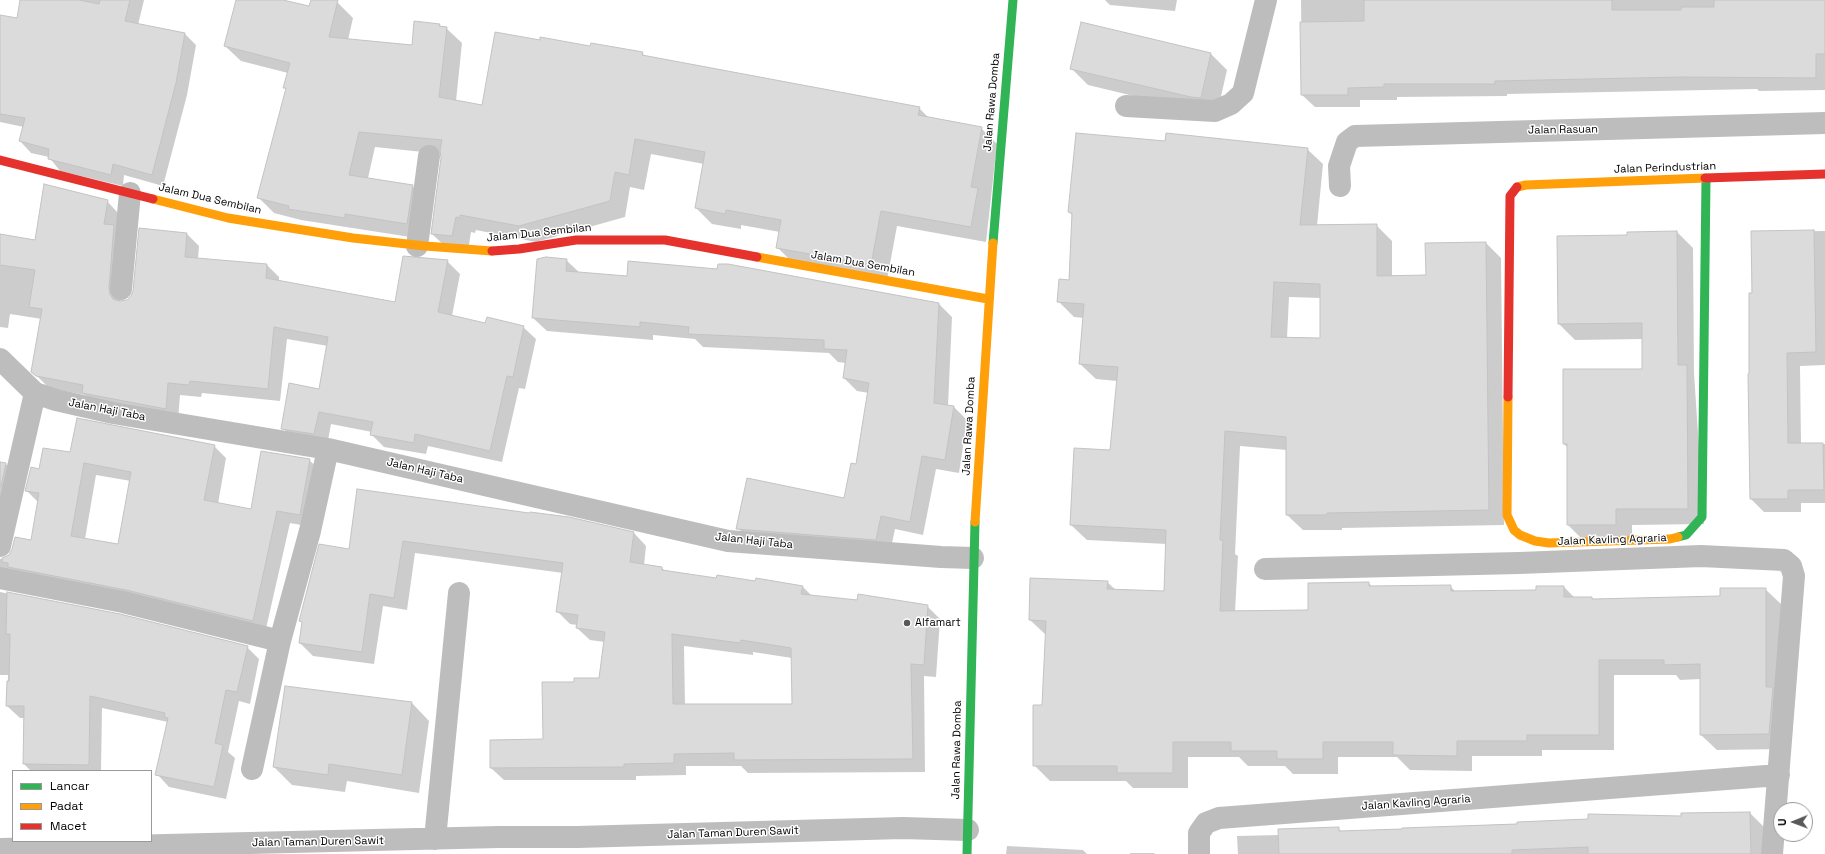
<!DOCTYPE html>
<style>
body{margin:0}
#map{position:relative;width:1825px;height:854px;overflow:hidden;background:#fff;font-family:"Space Grotesk",sans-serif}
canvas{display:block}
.legend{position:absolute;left:12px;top:770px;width:140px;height:72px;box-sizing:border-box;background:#fff;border:1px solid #999;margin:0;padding:5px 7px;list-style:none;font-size:12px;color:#000}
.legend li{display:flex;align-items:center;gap:8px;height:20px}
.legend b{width:20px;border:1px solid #999}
.north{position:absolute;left:1773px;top:802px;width:40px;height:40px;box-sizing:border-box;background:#fff;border:1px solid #999;border-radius:50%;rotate:269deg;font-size:11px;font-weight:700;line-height:16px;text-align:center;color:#000}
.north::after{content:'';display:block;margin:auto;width:14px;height:18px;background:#595959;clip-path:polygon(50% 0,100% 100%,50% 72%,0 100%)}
</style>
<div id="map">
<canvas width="1825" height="854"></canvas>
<ul class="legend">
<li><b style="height:5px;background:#30b455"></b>Lancar</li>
<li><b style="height:5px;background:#ff9f0a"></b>Padat</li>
<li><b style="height:5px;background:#e5322d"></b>Macet</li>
</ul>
<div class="north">U</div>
</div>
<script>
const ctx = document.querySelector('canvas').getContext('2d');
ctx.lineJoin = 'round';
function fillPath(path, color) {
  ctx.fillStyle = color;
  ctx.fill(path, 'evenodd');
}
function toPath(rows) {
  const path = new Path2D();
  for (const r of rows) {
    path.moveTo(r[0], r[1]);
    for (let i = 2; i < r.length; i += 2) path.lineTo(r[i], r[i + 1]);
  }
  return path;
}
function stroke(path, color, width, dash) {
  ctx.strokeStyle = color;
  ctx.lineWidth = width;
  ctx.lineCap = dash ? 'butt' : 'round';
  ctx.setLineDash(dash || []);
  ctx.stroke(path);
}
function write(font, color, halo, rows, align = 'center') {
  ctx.font = font + ' "Space Grotesk",sans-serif';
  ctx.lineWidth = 3;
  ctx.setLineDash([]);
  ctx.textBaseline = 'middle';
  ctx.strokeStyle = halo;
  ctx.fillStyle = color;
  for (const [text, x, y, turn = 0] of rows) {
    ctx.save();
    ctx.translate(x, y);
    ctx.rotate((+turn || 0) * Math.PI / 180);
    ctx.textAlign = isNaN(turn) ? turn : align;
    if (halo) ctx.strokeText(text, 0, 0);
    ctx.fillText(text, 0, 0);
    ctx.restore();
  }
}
fillPath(toPath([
 [21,0,144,0,138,25,184,33,196,45,187,95,163,186,124,175,123,186,60,171,49,157,31,153,20,141,24,127,0,122,0,16,18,19],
 [237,0,279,0,310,8,312,0,327,0,337,2,353,18,348,40,413,46,439,25,442,27,446,28,462,43,456,101,482,106,540,41,642,53,646,57,919,108,930,119,981,128,997,144,986,242,897,226,887,280,793,263,777,247,780,232,741,225,741,229,712,224,696,208,704,164,651,154,644,190,630,187,625,217,536,242,476,230,475,233,471,232,468,251,448,249,432,234,442,154,375,147,368,178,412,186,428,202,423,239,301,220,274,213,258,197,286,89,284,88,288,73,241,61,225,46],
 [1105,0,1177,0,1175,11,1110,5],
 [1301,0,1825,0,1825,90,1759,91,1757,89,1507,94,1507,96,1397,97,1397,100,1360,100,1360,107,1315,107,1302,95],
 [1211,54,1227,70,1217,114,1209,114,1088,85,1071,68],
 [1166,143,1307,149,1323,164,1317,226,1376,225,1392,241,1392,277,1427,276,1486,243,1501,258,1504,525,1342,528,1342,530,1303,530,1287,515,1287,450,1240,446,1235,554,1238,556,1235,612,1309,611,1369,583,1372,587,1450,586,1456,592,1537,591,1564,587,1575,598,1592,598,1594,600,1721,597,1765,589,1781,604,1784,749,1717,750,1701,735,1701,679,1680,680,1676,675,1614,675,1614,750,1542,750,1542,756,1472,756,1472,771,1410,770,1397,757,1338,757,1338,774,1293,774,1285,766,1248,766,1239,757,1188,757,1188,788,1133,788,1126,781,1050,781,1034,765,1043,706,1046,635,1030,620,1107,582,1116,590,1165,592,1167,544,1087,540,1071,525,1111,451,1117,381,1096,379,1080,364,1084,318,1074,317,1058,301,1070,281,1073,216,1069,212],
 [1289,297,1321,298,1321,339,1287,338],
 [107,201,119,214,126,239,120,302,127,301,132,296,134,291,140,229,187,234,199,246,198,259,267,265,279,277,279,282,396,303,447,261,460,274,452,316,486,324,523,327,536,339,525,389,519,388,502,462,428,446,426,454,384,447,371,434,372,432,331,424,327,446,295,441,283,428,320,390,328,346,287,339,280,401,202,393,201,397,180,395,178,421,95,405,85,395,49,388,32,371,42,319,10,314,8,328,0,327,0,235,36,241],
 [1825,231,1825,365,1800,366,1801,444,1825,444,1825,503,1801,503,1801,512,1764,512,1751,499,1752,232],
 [1677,232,1693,248,1694,373,1704,524,1632,525,1632,541,1584,541,1568,525,1568,448,1564,444,1643,370,1643,339,1575,340,1559,324,1628,236],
 [566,260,580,273,939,304,952,317,948,406,954,407,967,420,959,473,936,469,923,535,895,529,890,553,751,542,738,528,845,499,857,465,869,393,857,391,844,378,846,363,838,362,829,353,703,347,695,339,653,335,653,340,547,331,533,318],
 [214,446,226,458,218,504,252,510,309,460,322,472,312,527,290,523,265,633,0,588,0,543,2,546,0,559,4,559,31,541,38,502,27,491,40,470,71,454],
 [96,475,131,481,119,545,85,539],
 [0,463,6,464,18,476,13,498,0,496],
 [357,491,634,533,646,546,644,565,662,568,665,571,717,579,802,586,812,596,927,606,940,619,936,677,924,676,925,772,748,773,741,766,686,766,686,775,636,776,636,780,504,780,491,768,544,740,575,683,600,679,605,642,590,640,577,628,577,625,570,624,557,611,563,573,415,553,407,610,383,606,374,664,313,656,300,643,303,624,300,620,349,550],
 [684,646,753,655,753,652,792,658,793,705,685,705],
 [0,590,0,592,120,615,247,647,259,659,250,704,239,701,228,752,235,758,226,799,169,787,157,774,168,722,102,708,101,771,31,771,24,764,25,718,20,718,7,706,8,675,0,675],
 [412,703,429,721,419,793,347,781,345,792,292,785,274,767],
 [1750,813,1764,827,1764,854,1238,854,1237,836,1279,835,1338,828,1342,832],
 [1007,846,1083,850,1087,854,1006,854],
 [1130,853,1154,853,1155,854,1130,854]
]), '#0003');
const building = toPath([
 [20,0,79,0,99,4,100,0,130,0,125,21,185,33,176,83,152,175,113,164,111,175,48,159,49,149,19,141,25,118,0,114,0,15,17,18,20,0],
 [236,0,283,0,309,6,311,0,338,0,329,37,412,45,414,21,440,24,439,26,447,27,439,97,482,105,495,32,540,40,540,37,590,46,591,43,643,52,642,55,920,107,918,115,982,127,971,187,978,188,971,227,881,211,871,265,776,248,781,220,726,210,725,214,695,208,705,152,635,139,629,175,615,172,610,201,519,226,460,215,460,218,456,217,452,236,431,234,441,158,440,150,442,140,359,132,349,175,413,185,407,224,345,214,345,218,288,209,289,206,257,198,286,88,283,88,290,63,224,46,236,0],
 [1364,0,1612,0,1612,10,1681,10,1681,7,1714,7,1714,0,1825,0,1825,54,1816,54,1816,78,1681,77,1495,81,1495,84,1384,84,1384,87,1348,88,1348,95,1301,95,1300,22,1364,21,1364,0],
 [1081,22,1211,53,1201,98,1191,97,1070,69,1081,22],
 [1076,133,1165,141,1166,133,1308,148,1300,225,1377,224,1377,276,1426,275,1425,243,1486,242,1489,510,1327,513,1327,515,1286,515,1286,437,1225,431,1220,540,1223,540,1220,611,1308,610,1308,583,1369,582,1369,586,1451,585,1451,591,1536,590,1536,586,1564,586,1564,597,1592,597,1592,599,1720,596,1720,588,1766,588,1766,687,1773,687,1769,734,1700,735,1700,664,1664,665,1664,660,1599,660,1599,735,1527,735,1527,741,1457,741,1457,756,1393,755,1393,742,1323,742,1323,759,1277,759,1277,751,1231,751,1231,742,1173,742,1173,773,1117,773,1117,766,1033,766,1033,705,1042,705,1046,621,1029,620,1030,578,1108,581,1107,589,1164,591,1166,530,1070,525,1074,448,1110,450,1118,367,1079,364,1084,304,1057,302,1059,279,1069,280,1072,213,1068,212,1076,133],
 [1274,282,1320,284,1320,338,1271,337,1274,282],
 [44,184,108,200,104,224,114,225,109,288,110,294,113,299,119,301,127,300,131,296,133,291,139,228,187,233,185,257,267,264,266,278,395,302,403,256,448,260,438,312,485,323,487,317,524,326,513,377,507,376,490,451,415,434,414,443,370,435,373,422,319,412,314,434,281,429,289,383,319,389,328,337,274,327,268,389,190,381,189,385,168,383,166,409,82,393,83,385,36,376,31,372,42,309,29,307,35,270,0,265,0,234,35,240,44,184],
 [1814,230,1816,352,1787,353,1788,443,1823,443,1824,490,1788,490,1788,499,1750,499,1748,374,1749,374,1749,293,1752,293,1751,231,1814,230],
 [1677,231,1678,365,1687,365,1688,509,1616,509,1616,525,1567,525,1567,444,1563,444,1563,369,1642,369,1642,323,1558,324,1557,236,1627,235,1627,232,1677,231],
 [546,257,567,259,566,271,627,276,628,261,717,269,718,264,728,264,939,303,934,403,954,406,945,460,922,456,910,522,881,516,876,540,736,529,747,478,844,498,851,463,856,464,869,383,843,378,847,350,824,349,824,340,688,334,689,327,640,322,640,327,532,318,537,259,546,257],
 [77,418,215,445,204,500,251,509,261,451,310,459,300,515,277,511,253,621,126,590,8,567,8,563,2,562,2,558,9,555,12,549,15,537,31,540,39,493,25,491,31,467,39,469,43,448,70,452,77,418],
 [84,463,131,472,118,544,71,536,84,463],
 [0,462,6,463,1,486,0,486,0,462],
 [357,489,529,513,530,512,569,517,634,532,630,562,662,567,662,570,716,578,717,575,755,581,756,578,803,586,801,594,857,600,858,594,928,605,924,665,911,664,913,759,734,760,734,753,674,754,674,763,624,764,624,767,490,768,490,740,543,739,542,682,574,682,574,678,599,678,605,632,576,628,578,615,556,612,563,563,403,541,394,598,370,594,362,652,299,643,302,622,299,621,319,544,349,549,357,489],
 [672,634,740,643,741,640,791,648,792,704,673,704,672,634],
 [7,592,120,614,248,646,237,692,226,690,215,743,223,745,214,787,155,775,168,718,164,717,165,713,90,696,89,765,23,764,24,706,6,706,7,681,9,681,10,634,6,634,7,592],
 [285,686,412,702,402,775,329,764,328,775,273,767,285,686],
 [1750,812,1751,854,1588,854,1588,847,1512,850,1512,854,1279,854,1278,829,1339,827,1339,831,1402,829,1402,828,1517,824,1517,822,1588,819,1588,814,1681,816,1681,813,1750,812]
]);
fillPath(building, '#dbdbdb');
stroke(building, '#c3c3c3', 1);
stroke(toPath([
 [1126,106,1215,111,1231,104,1243,93,1266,0],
 [1340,186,1339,166,1347,142,1355,136,1825,123],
 [417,246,429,156],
 [121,289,130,193],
 [0,359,35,393,56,400,113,413,328,449,728,541,941,557,973,558],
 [0,546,35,393],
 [1265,569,1519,563,1701,556,1784,560,1791,566,1794,576,1772,854],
 [0,578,123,602,280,641],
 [252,769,280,641,310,531,328,449],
 [435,839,459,593],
 [0,849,499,837,577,837,903,828,968,830],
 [1199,854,1199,833,1206,823,1219,818,1779,775]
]), '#bdbdbd', 22);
stroke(toPath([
 [993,243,1013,0],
 [1678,537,1686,535,1702,517,1706,179],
 [967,854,975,522]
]), '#30b455', 9);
stroke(toPath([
 [1517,187,1526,185,1705,178],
 [153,199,228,218,353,238,425,246,492,251],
 [757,257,988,299],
 [1508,397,1507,515,1514,530,1520,535,1535,541,1549,543,1670,539,1678,537],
 [975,522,993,243]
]), '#ff9f0a', 9);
stroke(toPath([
 [0,160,153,199],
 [1705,178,1825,174],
 [492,251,519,249,576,240,665,240,757,257],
 [1508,397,1510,196,1517,187]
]), '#e5322d', 9);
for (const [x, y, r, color] of [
 [907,623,4,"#595959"]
]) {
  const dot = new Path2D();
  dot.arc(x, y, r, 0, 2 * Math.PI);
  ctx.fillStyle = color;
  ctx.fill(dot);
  stroke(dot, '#fff', 1.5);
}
write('11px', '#000', '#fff', [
 ["Jalan Rawa Domba",992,102,-85],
 ["Jalan Rasuan",1563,130,-1],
 ["Jalan Perindustrian",1665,168,-2],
 ["Jalam Dua Sembilan",210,199,13],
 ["Jalam Dua Sembilan",539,233,-6],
 ["Jalam Dua Sembilan",863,264,10],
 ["Jalan Haji Taba",107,410,11],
 ["Jalan Rawa Domba",969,426,-87],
 ["Jalan Haji Taba",425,471,13],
 ["Jalan Kavling Agraria",1612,540,-2],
 ["Jalan Haji Taba",754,541,6],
 ["Jalan Rawa Domba",957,750,-89],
 ["Jalan Kavling Agraria",1416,803,-4],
 ["Jalan Taman Duren Sawit",733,833,-2],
 ["Jalan Taman Duren Sawit",318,842,-1]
]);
write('11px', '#000', '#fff', [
 ["Alfamart",915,623]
], 'left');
</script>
